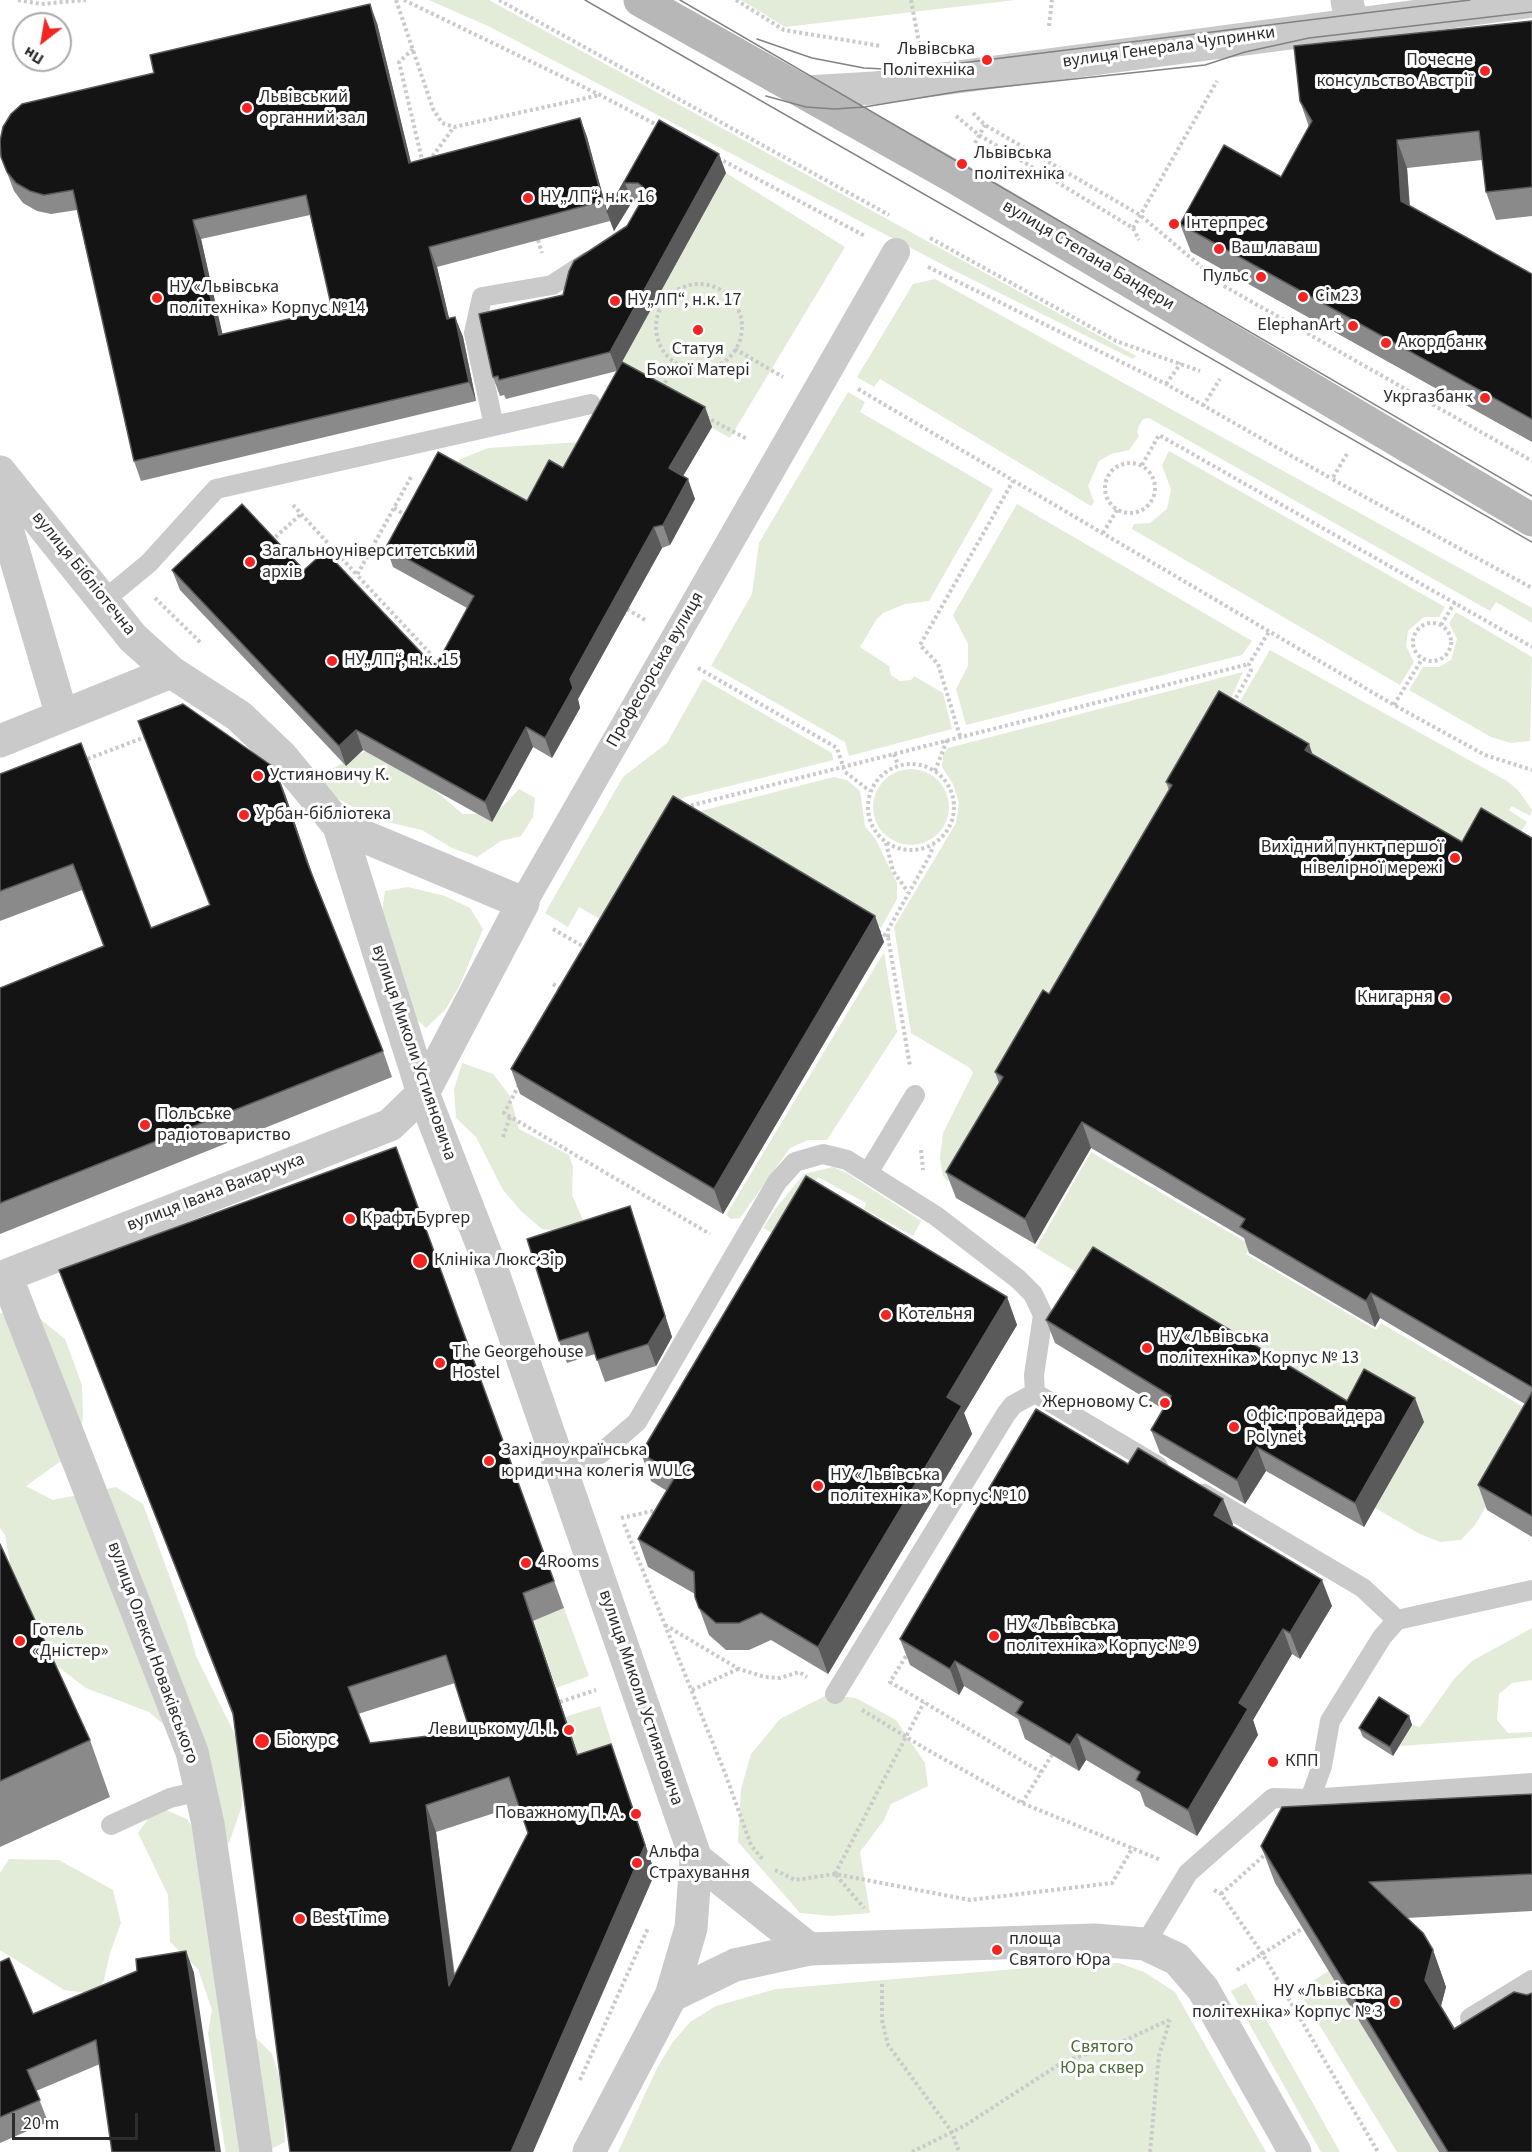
<!DOCTYPE html>
<meta charset="utf-8">
<style>
body{margin:0}
#map{position:relative;width:1532px;height:2152px;overflow:hidden;background:#fff;font-family:"Source Sans 3",sans-serif}
canvas{display:block}
.north{position:absolute;left:12px;top:12px;width:60px;height:60px;box-sizing:border-box;background:#fff;border:2px solid #ababab;border-radius:50%;rotate:211deg;font-size:16px;font-weight:700;line-height:24px;text-align:center;color:#2d2d2d}
.north::after{content:'';display:block;margin:auto;width:21px;height:27px;background:#f32421;clip-path:polygon(50% 0,100% 100%,50% 72%,0 100%)}
.scale{position:absolute;left:12px;top:2113px;width:126px;height:27px;box-sizing:border-box;border:3px solid #2d2d2d;border-top:0;padding-left:8px;font-size:18px;line-height:21px;white-space:nowrap;color:#2d2d2d;-webkit-text-stroke:4px #fff;paint-order:stroke}
</style>
<div id="map">
<canvas width="1532" height="2152"></canvas>
<div class="north">Пн</div>
<div class="scale">20 m</div>
</div>
<script>
const ctx = document.querySelector('canvas').getContext('2d');
ctx.lineJoin = 'round';
function fillPath(path, color) {
  ctx.fillStyle = color;
  ctx.fill(path, 'evenodd');
}
function toPath(rows) {
  const path = new Path2D();
  for (const r of rows) {
    if (r.length === 3) {
      path.moveTo(r[0] + r[2], r[1]);
      path.arc(r[0], r[1], r[2], 0, 2 * Math.PI);
      continue;
    }
    path.moveTo(r[0], r[1]);
    for (let i = 2; i < r.length; i += 2) path.lineTo(r[i], r[i + 1]);
  }
  return path;
}
function stroke(path, color, width, dash) {
  ctx.strokeStyle = color;
  ctx.lineWidth = width;
  ctx.lineCap = dash ? 'butt' : 'round';
  ctx.setLineDash(dash || []);
  ctx.stroke(path);
}
function write(font, color, halo, rows, align = 'center') {
  ctx.font = font + ' "Source Sans 3",sans-serif';
  ctx.lineWidth = 6;
  ctx.setLineDash([]);
  ctx.textBaseline = 'middle';
  ctx.strokeStyle = halo;
  ctx.fillStyle = color;
  for (const [text, x, y, turn = 0] of rows) {
    ctx.save();
    ctx.translate(x, y);
    ctx.rotate((+turn || 0) * Math.PI / 180);
    ctx.textAlign = isNaN(turn) ? turn : align;
    if (halo) ctx.strokeText(text, 0, 0);
    ctx.fillText(text, 0, 0);
    ctx.restore();
  }
}
fillPath(toPath([
 [429,0,489,0,1136,356,1133,359,951,269,490,27],
 [741,0,1015,0,785,27],
 [726,173,845,247,730,438,629,381,617,371],
 [935,279,1532,608,1532,623,1496,602,1490,611,1149,418,1143,419,1139,426,1137,432,1139,436,1129,450,1111,454,1099,461,1088,486,1094,502,1091,506,880,379,874,387,857,377,913,284],
 [848,392,865,402,860,412,993,489,929,601,905,604,883,613,876,620,860,647,889,666,891,675,900,681,911,680,914,676,943,693,952,729,849,756,845,742,711,666,752,594,759,543],
 [596,441,534,521,446,472,461,459,488,448],
 [1169,451,1445,607,1439,617,1424,617,1408,631,1406,646,1414,662,1400,685,1132,529,1134,524,1150,523,1167,509,1171,490,1162,465],
 [1017,504,1252,641,1242,655,966,725,956,689,968,666,968,644,953,615],
 [1456,612,1532,657,1530,741,1511,743,1491,737,1409,690,1423,667,1439,667,1451,660,1457,639,1449,623],
 [1270,650,1507,781,1518,790,1532,810,1530,816,1512,806,1509,810,1527,822,1516,840,1466,862,1232,715],
 [1243,672,1233,694,948,1182,943,1176,940,1158,943,1133,973,1073,970,1068,911,1033,894,927,956,823,959,803,953,784,942,767,943,755,948,748],
 [703,679,832,753,833,760,685,797,671,806,605,922,579,907,568,927,545,913,623,777,667,743],
 [379,744,463,814,489,814,504,805,519,789,535,798,533,817,521,836,501,841,477,857,452,848,422,830,374,819,319,788,317,777],
 [911,807,38],
 [834,777,847,780,860,791,865,826,876,840,897,883,897,899,881,928,703,823,693,813],
 [408,887,445,896,470,908,483,929,459,987,445,1010,426,1028,413,1016,380,924,385,891],
 [884,952,897,1032,827,1140,808,1140,790,1148,740,1218,731,1219,726,1215],
 [462,1063,493,1074,510,1096,519,1129,569,1155,573,1167,572,1195,583,1220,569,1232,542,1229,521,1211,503,1190,476,1137,456,1118,454,1089],
 [1091,1152,1251,1245,1246,1254,1376,1330,1381,1323,1532,1412,1532,1429,1475,1525,1461,1540,1440,1542,1420,1534,1375,1508,1423,1422,1315,1494,1093,1282,1036,1248],
 [833,1167,847,1173,921,1221,913,1236,864,1209,866,1203,818,1177,782,1238,763,1228,776,1208,804,1174],
 [7,1312,39,1318,65,1339,82,1385,83,1417,78,1449,26,1486,53,1500,116,1487,143,1504,187,1624,196,1656,239,1743,242,1806,229,1843,201,1828,175,1734,149,1712,86,1688,49,1660,26,1597,11,1569,5,1535,0,1528,0,1313],
 [564,1608,589,1676,556,1688,533,1621],
 [1532,1628,1532,1680,1512,1683,1499,1694,1497,1720,1508,1733,1532,1732,1532,1737,1400,1746,1412,1725,1420,1727,1454,1679,1472,1661],
 [827,1695,856,1698,896,1720,925,1763,928,1786,891,1804,884,1820,860,1852,870,1913,832,1916,800,1913,738,1842,741,1789,751,1754,780,1719],
 [600,1706,621,1771,587,1782,565,1717],
 [157,1806,187,1819,201,1842,248,2030,272,2054,282,2086,285,2142,265,2152,226,2152,225,2149,208,2033,212,2010,198,1969,170,1942,168,1895,138,1833],
 [9,1859,59,1860,113,1890,121,1923,110,1953,104,1980,96,1994,64,1990,0,1950,0,1873],
 [1119,1963,1144,1972,1175,1992,1266,2152,618,2152,658,2066,673,2042,690,2022,716,2006,776,1989,1063,1965],
 [1329,1971,1439,2152,1397,2152,1298,1990],
 [1246,1983,1340,2152,1321,2152,1231,1991]
]), '#e2ecd9');
stroke(toPath([
 [18,0,41,4,86,0],
 [396,0,433,109,442,123,454,127,600,95],
 [404,0,600,95,659,126],
 [499,0,889,215],
 [736,0,784,30,881,46],
 [911,0,919,43],
 [1049,26,1052,0],
 [413,49,399,62,423,164],
 [973,113,985,125,1140,215,1224,286,1532,461],
 [956,116,979,135,1133,228,1139,240],
 [975,143,985,125],
 [718,158,865,236],
 [429,161,454,127],
 [1133,228,1217,81],
 [930,238,1116,341,1200,371],
 [538,240,542,253],
 [928,267,1166,384,1332,479],
 [699,327,43],
 [735,349,783,377],
 [1166,384,1181,363],
 [662,388,676,363],
 [858,389,1394,705,1485,755,1532,770],
 [1203,406,1220,379],
 [706,417,747,439],
 [1347,454,1332,479,1532,588],
 [1130,488,25],
 [1142,465,1159,435,1532,647],
 [411,477,357,575,439,663],
 [293,505,357,575],
 [394,508,407,516],
 [1103,533,1117,510],
 [271,541,301,514],
 [155,598,201,643],
 [627,609,645,620],
 [1432,642,19],
 [1441,625,1455,602],
 [698,668,837,748,845,772,870,791],
 [1233,703,1251,671,1249,664,1270,630],
 [1394,705,1422,659],
 [960,736,938,664,920,645,1013,481],
 [894,754,898,765],
 [82,761,148,736],
 [911,807,43],
 [935,771,947,740],
 [685,807,1249,664],
 [886,843,893,871,908,892],
 [553,929,588,949],
 [878,931,888,937,910,1066],
 [888,937,888,930,929,857,933,846],
 [553,984,563,990],
 [519,1085,504,1113,710,1234],
 [503,1137,510,1117],
 [921,1150,923,1170],
 [621,1518,657,1510],
 [624,1524,725,1773,751,1845,763,1860],
 [665,1625,739,1669,765,1677,780,1678,799,1672,807,1677],
 [909,1651,890,1682,1041,1772],
 [692,1690,738,1669],
 [560,1702,596,1690],
 [862,1710,926,1749,1022,1803,1161,1860],
 [1022,1803,1052,1755],
 [775,1870,795,1880,835,1874,970,1900,1112,1883,1133,1847],
 [835,1874,924,1702],
 [836,1875,864,1908],
 [1214,1890,1221,1894,1262,1953,1378,2152],
 [1221,1894,1268,1852],
 [1237,1970,1303,1928],
 [882,1984,882,2020,888,2045,952,2132,959,2152],
 [580,2080,648,1928],
 [912,2152,964,2126,1063,2062,1119,2043,1169,2020],
 [1150,2152,1159,2055,1170,2020]
]), '#cacaca', 4, [3, 3]);
stroke(toPath([
 [494,426,474,333,482,297,552,285,589,261],
 [103,601,149,563,216,489,591,404],
 [868,1173,915,1095],
 [559,1465,600,1454,637,1422,777,1182,795,1162,823,1154,847,1160,936,1216,1018,1279,1033,1294,1043,1315,1034,1375,1035,1393,1158,1466],
 [1204,1494,1363,1588,1397,1620],
 [835,1694,1006,1414,1013,1405,1035,1393],
 [1310,1799,1322,1766,1330,1721,1382,1637,1397,1620,1532,1590],
 [111,1825,170,1798,200,1791],
 [1145,1944,1188,1873,1273,1798,1310,1799,1532,1783],
 [1470,2018,1532,1980]
]), '#cacaca', 20);
stroke(toPath([
 [523,903,896,252]
]), '#cacaca', 28);
stroke(toPath([
 [1347,0,1351,23],
 [0,472,133,638,171,672,239,716,282,757,339,826,423,1093,492,1270,696,1859,691,1928,671,1996],
 [0,505,62,716],
 [0,741,171,672],
 [6,1276,192,1752,208,1824,256,2152],
 [0,1278,390,1125,423,1093,523,903,339,826],
 [696,1859,809,1949]
]), '#cacaca', 33);
stroke(toPath([
 [806,92,874,88,1532,1],
 [589,2152,671,1996,735,1965,809,1949,1094,1940,1145,1944,1177,1959,1203,1989,1295,2152]
]), '#cacaca', 33);
stroke(toPath([
 [640,0,956,178,1532,520]
]), '#b7b7b7', 33);
stroke(toPath([
 [585,0,1532,542],
 [680,0,1532,496],
 [757,39,812,58,864,68,905,70,1470,0],
 [766,96,806,107,835,109,864,107,962,91,1205,65,1245,52,1309,38,1532,12]
]), '#828282', 1.5);
fillPath(toPath([
 [1532,21,1532,216,1496,220,1486,192,1482,160,1407,168,1410,206,1532,274,1532,442,1191,252,1180,224,1281,177,1309,127,1300,101],
 [377,23,411,163,580,118,587,137,607,211,659,120,726,173,617,371,506,399,504,395,500,396,493,377,563,295,627,226,641,202,632,202,614,231,610,221,437,267,449,319,455,317,463,337,476,401,141,481,134,461,77,210,51,214,37,211,23,203,14,191,1,157],
 [310,215,332,309,222,334,201,239],
 [705,407,712,427,683,476,695,499,670,545,662,548,578,699,580,708,552,758,533,747,492,822,363,750,346,766,180,590,172,570,304,570,435,667,467,608,393,567,386,547,527,501,563,468],
 [138,721,285,794,313,876,383,1051,392,1077,0,1234,0,988,104,947,82,890,0,921,0,774,151,928,210,905],
 [1312,754,1462,842,1532,838,1532,1537,1487,1510,1478,1485,1525,1404,1380,1318,1375,1327,1249,1253,1244,1238,1091,1148,1035,1244,956,1198,946,1172,999,1083,995,1072,1049,994,1169,790,1166,782],
 [875,916,884,942,723,1214,520,1094,511,1069],
 [396,1147,564,1608,533,1621,578,1755,611,1744,655,1873,533,2152,233,1716,59,1270],
 [455,1683,470,1731,370,1743,358,1714],
 [519,1805,528,1833,455,1976,436,1832],
 [630,1206,672,1337,656,1366,605,1382,595,1354,567,1363,559,1341],
 [1007,1297,1017,1325,964,1413,972,1434,828,1674,771,1640,749,1650,726,1650,709,1635,695,1597,695,1594,648,1567,638,1539,667,1491,651,1481,641,1453],
 [1046,1320,1347,1401,1424,1422,1364,1527,1266,1471,1245,1504,1160,1453,1151,1430,1163,1409,1055,1343],
 [1128,1464,1233,1524,1232,1526,1332,1606,1300,1659,1292,1654,1253,1720,1258,1735,1197,1836,1145,1806,1140,1792,1086,1760,1079,1771,1025,1739,1018,1719,964,1686,959,1695,910,1665,900,1639],
 [0,1544,90,1740,110,1797,0,1847],
 [1409,1716,1412,1725,1393,1756,1363,1737,1359,1728],
 [1532,1794,1532,1911,1407,1918,1433,1950,1446,1987,1441,2006,1532,2152,1439,2152,1275,1883,1261,1846],
 [186,1951,194,1973,100,2064,36,2091,48,2122,0,2143,0,1962,33,2014]
]), '#8a8a8a');
fillPath(toPath([
 [370,4,377,23,416,183,409,163],
 [580,118,587,137,607,211,625,183,632,202,614,231,603,201],
 [1397,140,1407,168,1411,229,1401,201],
 [719,154,726,173,617,371,610,352],
 [193,220,201,239,227,354,219,335],
 [429,247,437,267,454,339,447,319],
 [455,317,463,337,476,401,469,382],
 [705,407,712,427,676,488,669,468],
 [688,479,695,499,670,545,663,525],
 [654,527,662,548,578,699,580,708,552,758,545,738,570,679],
 [526,727,533,747,492,822,485,802],
 [356,730,363,750,346,766,339,746],
 [1309,744,1318,770,1305,750],
 [275,768,285,794,318,892,308,865],
 [875,916,884,942,723,1214,714,1189],
 [1082,1122,1091,1148,1035,1244,1025,1219],
 [630,1206,672,1337,656,1366,648,1344],
 [1371,1293,1380,1318,1375,1327,1366,1301],
 [1007,1297,1017,1325,964,1413,972,1434,828,1674,818,1647,947,1397],
 [1415,1398,1424,1422,1364,1527,1355,1503],
 [1257,1447,1266,1471,1245,1504,1237,1480],
 [1223,1499,1233,1524,1223,1540,1214,1515],
 [1322,1580,1332,1606,1300,1659,1290,1633],
 [523,1593,533,1621,587,1782,577,1755],
 [1283,1629,1292,1654,1253,1720,1258,1735,1197,1836,1188,1810,1239,1703],
 [955,1661,964,1686,959,1695,950,1669],
 [1409,1716,1412,1725,1393,1756,1390,1747],
 [1077,1734,1086,1760,1079,1771,1070,1745],
 [611,1744,655,1873,533,2152,511,2152],
 [426,1805,436,1832,459,2014,449,1986],
 [1433,1950,1446,1987,1438,2017,1425,1980],
 [186,1951,194,1973,221,2152,216,2152]
]), '#5a5a5a');
const building = toPath([
 [370,4,409,163,580,118,603,201,429,247,447,319,455,317,469,382,134,461,73,190,44,195,30,191,16,183,7,172,1,157,0,141,3,127,11,114,22,104,154,73,150,55,370,4],
 [306,195,332,309,219,335,193,220,306,195],
 [1532,21,1532,187,1486,192,1479,131,1397,140,1401,201,1532,274,1532,419,1180,224,1224,145,1281,177,1312,121,1300,101,1294,46,1532,21],
 [659,120,719,154,610,352,499,380,498,376,493,377,479,314,563,295,569,271,574,261,627,226,643,198,643,187,638,183,625,183,607,212,659,120],
 [622,362,705,407,669,468,688,479,663,525,654,527,570,679,573,688,545,738,526,727,485,802,356,730,339,746,172,570,242,504,304,570,325,551,435,667,474,596,386,547,438,452,527,501,549,460,563,468,622,362],
 [1219,691,1309,744,1305,750,1462,842,1481,808,1532,838,1532,1387,1371,1293,1366,1301,1240,1227,1245,1219,1082,1122,1025,1219,946,1172,1003,1077,995,1072,1043,990,1049,994,1172,785,1166,782,1219,691],
 [183,704,275,768,308,865,383,1051,0,1203,0,988,104,946,73,864,0,891,0,774,81,743,151,928,210,905,138,721,183,704],
 [673,796,875,916,714,1189,511,1069,673,796],
 [396,1147,554,1581,523,1593,577,1755,611,1744,645,1845,511,2152,290,2152,233,1713,59,1270,396,1147],
 [446,1655,470,1731,370,1743,348,1687,446,1655],
 [509,1777,528,1833,449,1986,426,1805,509,1777],
 [806,1176,1007,1297,947,1397,962,1406,818,1647,761,1613,739,1623,716,1623,699,1608,695,1597,694,1572,638,1539,676,1475,641,1453,806,1176],
 [630,1206,665,1316,648,1344,597,1360,588,1332,559,1341,527,1239,630,1206],
 [1093,1247,1347,1401,1364,1369,1415,1398,1355,1503,1257,1447,1237,1480,1151,1430,1171,1396,1046,1320,1093,1247],
 [1532,1392,1532,1516,1478,1485,1532,1392],
 [1036,1409,1128,1464,1138,1448,1223,1499,1214,1515,1322,1580,1290,1633,1283,1629,1239,1703,1248,1709,1188,1810,1136,1780,1140,1772,1077,1734,1070,1745,1016,1713,1023,1702,955,1661,950,1669,900,1639,1036,1409],
 [0,1544,90,1740,0,1781,0,1544],
 [1379,1697,1409,1716,1390,1747,1359,1728,1379,1697],
 [1532,1794,1532,1874,1369,1882,1423,1933,1433,1950,1425,1980,1454,2029,1514,1992,1527,1995,1532,1993,1532,2152,1448,2152,1261,1846,1282,1807,1532,1794],
 [186,1951,216,2152,112,2152,96,2040,27,2070,40,2100,0,2117,0,1962,9,1958,33,2014,137,1971,136,1959,186,1951]
]);
fillPath(building, '#141414');
stroke(building, '#5a5a5a', 1.5);
for (const [x, y, r, color] of [
 [987,60,6,"#f32421"],
 [1485,71,6,"#f32421"],
 [247,108,6,"#f32421"],
 [962,164,6,"#f32421"],
 [528,198,6,"#f32421"],
 [1174,224,6,"#f32421"],
 [1219,249,6,"#f32421"],
 [1261,277,6,"#f32421"],
 [1303,297,6,"#f32421"],
 [157,298,6,"#f32421"],
 [615,301,6,"#f32421"],
 [1353,326,6,"#f32421"],
 [698,330,6,"#f32421"],
 [1386,343,6,"#f32421"],
 [1485,398,6,"#f32421"],
 [250,562,6,"#f32421"],
 [332,661,6,"#f32421"],
 [258,776,6,"#f32421"],
 [244,815,6,"#f32421"],
 [1455,858,6,"#f32421"],
 [1445,998,6,"#f32421"],
 [145,1125,6,"#f32421"],
 [350,1219,6,"#f32421"],
 [420,1261,8,"#f32421"],
 [886,1315,6,"#f32421"],
 [1147,1348,6,"#f32421"],
 [440,1363,6,"#f32421"],
 [1165,1403,6,"#f32421"],
 [1234,1427,6,"#f32421"],
 [489,1461,6,"#f32421"],
 [818,1486,6,"#f32421"],
 [526,1563,6,"#f32421"],
 [994,1636,6,"#f32421"],
 [20,1641,6,"#f32421"],
 [569,1730,6,"#f32421"],
 [262,1741,8,"#f32421"],
 [1273,1762,6,"#f32421"],
 [636,1814,6,"#f32421"],
 [637,1863,6,"#f32421"],
 [300,1919,6,"#f32421"],
 [997,1950,6,"#f32421"],
 [1395,2002,6,"#f32421"]
]) {
  const dot = new Path2D();
  dot.arc(x, y, r, 0, 2 * Math.PI);
  ctx.fillStyle = color;
  ctx.fill(dot);
  stroke(dot, '#fff', 2);
}
write('18px', '#2d2d2d', '#fff', [
 ["вулиця Генерала Чупринки",1169,48,-8],
 ["вулиця Степана Бандери",1088,256,31],
 ["вулиця Бібліотечна",83,574,51],
 ["Професорська вулиця",656,670,-60],
 ["вулиця Миколи Устияновича",413,1053,71],
 ["вулиця Івана Вакарчука",216,1193,-21],
 ["вулиця Олекси Новаківського",152,1653,70],
 ["вулиця Миколи Устияновича",640,1698,71]
]);
write('18px', '#2d2d2d', '#fff', [
 ["Львівська",975,50,"right"],
 ["Політехніка",975,71,"right"],
 ["Почесне",1473,61,"right"],
 ["консульство Австрії",1473,82,"right"],
 ["Львівський",259,98],
 ["органний зал",259,119],
 ["Львівська",974,154],
 ["політехніка",974,175],
 ["НУ„ЛП“, н.к. 16",540,198],
 ["Інтерпрес",1186,224],
 ["Ваш лаваш",1231,249],
 ["Пульс",1249,277,"right"],
 ["НУ «Львівська",169,288],
 ["політехніка» Корпус №14",169,309],
 ["Сім23",1315,297],
 ["НУ„ЛП“, н.к. 17",627,301],
 ["ElephanArt",1341,326,"right"],
 ["Акордбанк",1398,343],
 ["Статуя",698,350,"center"],
 ["Божої Матері",698,371,"center"],
 ["Укргазбанк",1473,398,"right"],
 ["Загальноуніверситетський",262,552],
 ["архів",262,573],
 ["НУ„ЛП“, н.к. 15",344,661],
 ["Устияновичу К.",270,776],
 ["Урбан-бібліотека",256,815],
 ["Вихідний пункт першої",1443,848,"right"],
 ["нівелірної мережі",1443,869,"right"],
 ["Книгарня",1433,998,"right"],
 ["Польське",157,1115],
 ["радіотовариство",157,1136],
 ["Крафт Бургер",362,1219],
 ["Клініка Люкс Зір",434,1261],
 ["Котельня",898,1315],
 ["НУ «Львівська",1159,1338],
 ["політехніка» Корпус № 13",1159,1359],
 ["The Georgehouse",452,1353],
 ["Hostel",452,1374],
 ["Жерновому С.",1153,1403,"right"],
 ["Офіс провайдера",1246,1417],
 ["Polynet",1246,1438],
 ["Західноукраїнська",501,1451],
 ["юридична колегія WULC",501,1472],
 ["НУ «Львівська",830,1476],
 ["політехніка» Корпус №10",830,1497],
 ["4Rooms",538,1563],
 ["НУ «Львівська",1006,1626],
 ["політехніка» Корпус № 9",1006,1647],
 ["Готель",32,1631],
 ["«Дністер»",32,1652],
 ["Левицькому Л. І.",557,1730,"right"],
 ["Біокурс",276,1741],
 ["КПП",1285,1762],
 ["Поважному П. А.",624,1814,"right"],
 ["Альфа",649,1853],
 ["Страхування",649,1874],
 ["Best Time",312,1919],
 ["площа",1009,1940],
 ["Святого Юра",1009,1961],
 ["НУ «Львівська",1383,1992,"right"],
 ["політехніка» Корпус № 3",1383,2013,"right"]
], 'left');
write('18px', '#4b6c37', '#fff', [
 ["Святого",1102,2048],
 ["Юра сквер",1102,2069]
]);
</script>
